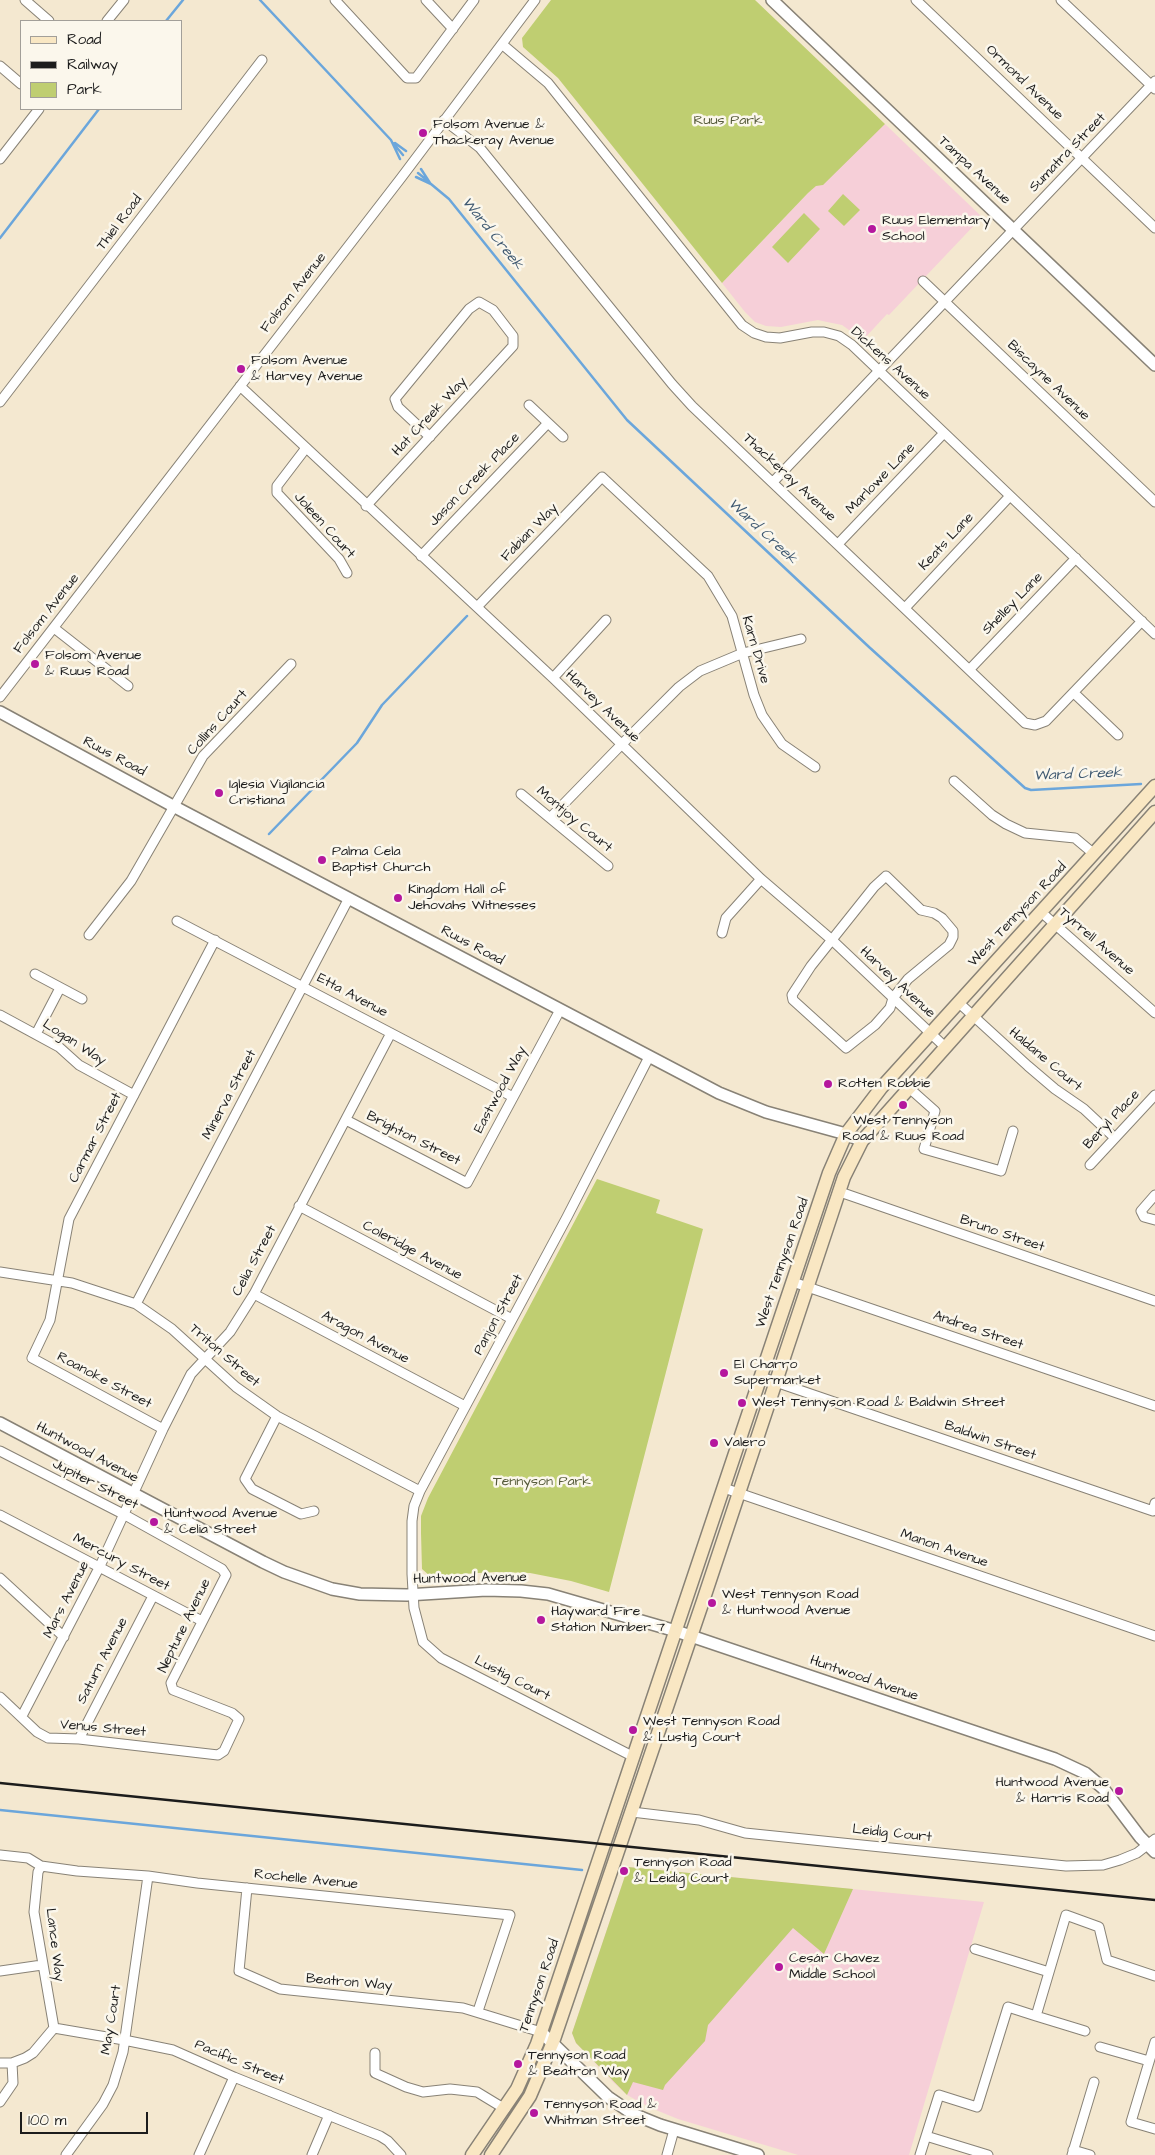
<!DOCTYPE html>
<meta charset="utf-8">
<style>
body{margin:0}
#map{position:relative;width:1155px;height:2155px;overflow:hidden;background:#f4e8d0;font-family:"Architects Daughter",sans-serif}
canvas{display:block}
.legend{position:absolute;left:20px;top:20px;width:162px;height:90px;box-sizing:border-box;background:#fbf7ec;border:1px solid #a29f99;margin:0;padding:6px 9px;list-style:none;font-size:15px;color:#1c1c1c}
.legend li{display:flex;align-items:center;gap:10px;height:25px}
.legend b{width:25px;border:1px solid #a29f99}
.scale{position:absolute;left:20px;top:2112px;width:128px;height:22px;box-sizing:border-box;border:2px solid #1c1c1c;border-top:0;padding-left:6px;font-size:15px;line-height:18px;white-space:nowrap;color:#1c1c1c;-webkit-text-stroke:4px #fbf7ec;paint-order:stroke}
</style>
<div id="map">
<canvas width="1155" height="2155"></canvas>
<ul class="legend">
<li><b style="height:6px;background:#f9e7c3"></b>Road</li>
<li><b style="height:6px;background:#1c1c1c"></b>Railway</li>
<li><b style="height:14px;background:#bfce71"></b>Park</li>
</ul>
<div class="scale">100 m</div>
</div>
<script>
const ctx = document.querySelector('canvas').getContext('2d');
ctx.lineJoin = 'round';
function fillPath(path, color) {
  ctx.fillStyle = color;
  ctx.fill(path, 'evenodd');
}
function toPath(rows) {
  const path = new Path2D();
  for (const r of rows) {
    path.moveTo(r[0], r[1]);
    for (let i = 2; i < r.length; i += 2) path.lineTo(r[i], r[i + 1]);
  }
  return path;
}
function stroke(path, color, width, dash) {
  ctx.strokeStyle = color;
  ctx.lineWidth = width;
  ctx.lineCap = dash ? 'butt' : 'round';
  ctx.setLineDash(dash || []);
  ctx.stroke(path);
}
function write(font, color, halo, rows, align = 'center') {
  ctx.font = font + ' "Architects Daughter",sans-serif';
  ctx.lineWidth = 5;
  ctx.setLineDash([]);
  ctx.textBaseline = 'middle';
  ctx.strokeStyle = halo;
  ctx.fillStyle = color;
  for (const [text, x, y, turn = 0] of rows) {
    ctx.save();
    ctx.translate(x, y);
    ctx.rotate((+turn || 0) * Math.PI / 180);
    ctx.textAlign = isNaN(turn) ? turn : align;
    if (halo) ctx.strokeText(text, 0, 0);
    ctx.fillText(text, 0, 0);
    ctx.restore();
  }
}
fillPath(toPath([
 [885,124,982,217,889,315,887,314,863,340,842,325,827,322,818,320,781,327,766,326,755,322,745,312,722,283,808,193],
 [628,1867,984,1902,909,2155,798,2155,678,2119,651,2108,627,2095,613,2082,576,2043,572,2033]
]), '#f6cfd8');
fillPath(toPath([
 [551,0,755,0,885,124,823,185,816,186,808,193,722,283,558,78,523,47,522,38],
 [843,194,860,210,844,226,828,211],
 [804,213,820,229,788,263,772,247],
 [597,1179,660,1200,656,1213,703,1229,609,1592,571,1581,530,1573,495,1572,430,1576,422,1569,421,1533,421,1516,428,1498],
 [628,1867,853,1889,824,1954,793,1928,708,2025,705,2041,665,2085,663,2090,633,2082,627,2095,576,2043,572,2033]
]), '#bfce71');
stroke(toPath([
 [260,0,391,140,400,159],
 [166,21,183,0],
 [393,143,403,155],
 [395,143,406,151],
 [421,169,430,183],
 [418,173,428,181],
 [416,177,431,184,449,199,627,420,869,647,1025,788,1031,790,1141,784],
 [0,238,99,109],
 [269,834,357,743,382,705,467,616],
 [0,1810,582,1870]
]), '#6ba6db', 2.5);
const minor = toPath([
 [25,0,49,21],
 [335,0,407,78,416,78,474,0],
 [426,0,453,29],
 [916,0,1155,228],
 [1061,0,1155,89],
 [107,21,124,0],
 [503,45,548,83,742,325,754,333,766,337,780,338,812,332,824,332,839,336,852,345,1155,634],
 [0,66,21,84],
 [444,120,480,148,672,384,692,406,1025,723,1035,725,1046,721,1142,621],
 [0,159,39,109],
 [923,281,1155,502],
 [240,386,553,678,761,879,832,940,944,1046],
 [0,402,262,60],
 [529,405,563,437],
 [306,448,277,486,277,493,339,559,347,573],
 [773,482,1155,81],
 [366,506,513,346,513,336,493,310,479,302,469,309,395,399,398,407,430,437],
 [838,544,944,433],
 [421,556,548,423],
 [477,607,602,477,708,576,732,616,754,695,762,715,782,744,815,767],
 [905,608,1010,496],
 [54,628,128,686],
 [970,669,1076,558],
 [553,678,606,620],
 [1074,693,1118,735],
 [0,697,401,178,535,0],
 [954,781,992,815,1006,824,1025,833,1075,838,1094,854],
 [521,794,608,866],
 [550,818,621,745,679,687,700,671,743,653,801,639],
 [886,876,921,910,934,913,942,918,953,931,953,937,949,945,908,979,893,998,890,1008,875,1025,846,1048,793,1000,792,995,811,966,874,887,886,876],
 [1041,912,1155,1013],
 [177,921,513,1097],
 [722,933,726,918,761,879],
 [89,935,131,881,203,756,291,664],
 [35,974,82,999],
 [958,1002,1028,1066,1055,1089,1084,1109,1115,1138],
 [0,1015,59,1047,79,1065,134,1095],
 [36,1034,60,988],
 [908,1087,935,1111,924,1149,1001,1171,1013,1131],
 [346,1120,467,1183,560,1010],
 [1090,1165,1155,1095],
 [840,1192,1155,1301],
 [1155,1195,1141,1211,1144,1217,1155,1220],
 [299,1206,512,1319],
 [0,1272,72,1283,136,1304,172,1329,236,1387,277,1416,420,1491],
 [793,1282,1155,1406],
 [254,1294,465,1406],
 [136,1304,349,898],
 [761,1377,1153,1511,1155,1503],
 [277,1416,245,1479,252,1489,301,1514,314,1511],
 [163,1429,32,1358,50,1320,69,1219,215,940],
 [0,1451,125,1515,222,1569,226,1575,171,1683,173,1690,232,1713,239,1719,224,1751,218,1755,79,1739,48,1738,37,1732,0,1697],
 [724,1488,1155,1636],
 [0,1515,202,1621],
 [0,1578,64,1637],
 [22,1716,100,1566,163,1429,191,1374,230,1332,254,1294,391,1033],
 [79,1739,153,1596],
 [634,1757,441,1658,423,1642,414,1608,412,1574,412,1521,414,1506,420,1491,567,1217,649,1057],
 [632,1812,699,1820,745,1833,1066,1866,1103,1865,1120,1860,1137,1853,1155,1839],
 [0,1855,28,1858,41,1866,77,1871,148,1876,197,1883,510,1915,478,2011],
 [41,1866,38,1872,34,1912,54,2028],
 [247,1888,239,1971,280,1989,463,2008,541,2032],
 [975,1949,1049,1972],
 [0,1971,42,1965],
 [1036,2016,1085,2031],
 [54,2028,124,2040,173,2050,234,2077,380,2136,388,2141,401,2155],
 [1155,2042,1131,2122,1155,2129],
 [1100,2047,1149,2061],
 [375,2053,375,2073,406,2087,423,2092,450,2089,477,2092,505,2109],
 [0,2063,12,2063,25,2058,33,2053,54,2028],
 [0,2102,13,2083,12,2063],
 [926,2136,988,2155],
 [1073,2150,1090,2155],
 [66,2155,103,2104,113,2085,123,2052,148,1876],
 [199,2155,234,2077],
 [312,2155,329,2115],
 [667,2155,674,2130],
 [920,2155,939,2095,977,2107,1008,2007,1036,2016,1066,1915,1099,1927,1107,1960,1155,1976],
 [1072,2155,1094,2082]
]);
const tertiary = toPath([
 [772,0,1155,365],
 [0,712,173,806,719,1093,766,1112,846,1134,862,1141],
 [0,1423,263,1562,284,1572,332,1589,360,1594,407,1595,486,1590,521,1591,548,1594,676,1631,1055,1759,1085,1773,1103,1788,1140,1837,1155,1852],
 [541,2032,608,2097,633,2114,660,2125,758,2155]
]);
const secondary = toPath([
 [472,2155,517,2089,537,2044,829,1173,846,1134,881,1088,1155,786],
 [491,2155,530,2096,553,2042,703,1601,844,1177,862,1141,1155,812]
]);
stroke(minor, '#888276', 11);
stroke(tertiary, '#888276', 14);
stroke(secondary, '#888276', 15);
stroke(minor, '#fff', 9);
stroke(tertiary, '#fff', 11);
stroke(secondary, '#f9e7c3', 12);
stroke(toPath([
 [0,1783,1155,1900]
]), '#1c1c1c', 2.5);
for (const [x, y, r, color] of [
 [423,133,5,"#b5179e"],
 [872,229,5,"#b5179e"],
 [241,369,5,"#b5179e"],
 [35,664,5,"#b5179e"],
 [219,793,5,"#b5179e"],
 [322,860,5,"#b5179e"],
 [398,898,5,"#b5179e"],
 [828,1084,5,"#b5179e"],
 [903,1105,5,"#b5179e"],
 [724,1373,5,"#b5179e"],
 [742,1403,5,"#b5179e"],
 [714,1443,5,"#b5179e"],
 [154,1522,5,"#b5179e"],
 [712,1603,5,"#b5179e"],
 [541,1620,5,"#b5179e"],
 [633,1730,5,"#b5179e"],
 [1119,1791,5,"#b5179e"],
 [624,1871,5,"#b5179e"],
 [779,1967,5,"#b5179e"],
 [518,2064,5,"#b5179e"],
 [534,2113,5,"#b5179e"]
]) {
  const dot = new Path2D();
  dot.arc(x, y, r, 0, 2 * Math.PI);
  ctx.fillStyle = color;
  ctx.fill(dot);
  stroke(dot, '#fbf7ec', 2);
}
write('14px', '#1c1c1c', '#fbf7ec', [
 ["Ormond Avenue",1024,83,44],
 ["Sumatra Street",1068,153,-46],
 ["Tampa Avenue",974,171,43],
 ["Thiel Road",120,223,-53],
 ["Folsom Avenue",294,293,-52],
 ["Dickens Avenue",890,364,42],
 ["Biscayne Avenue",1048,381,44],
 ["Hat Creek Way",430,417,-47],
 ["Thackeray Avenue",789,478,43],
 ["Marlowe Lane",881,479,-46],
 ["Jason Creek Place",475,480,-46],
 ["Joleen Court",324,526,48],
 ["Fabian Way",530,533,-46],
 ["Keats Lane",947,542,-47],
 ["Shelley Lane",1013,604,-46],
 ["Folsom Avenue",47,614,-52],
 ["Karn Drive",755,650,74],
 ["Harvey Avenue",602,707,44],
 ["Collins Court",218,723,-48],
 ["Ruus Road",114,757,28],
 ["Montjoy Court",574,820,40],
 ["West Tennyson Road",1018,915,-47],
 ["Tyrrell Avenue",1096,942,41],
 ["Ruus Road",472,946,28],
 ["Harvey Avenue",897,983,43],
 ["Etta Avenue",352,996,28],
 ["Logan Way",74,1043,33],
 ["Haldane Court",1045,1060,40],
 ["Eastwood Way",501,1090,-62],
 ["Minerva Street",230,1095,-62],
 ["Beryl Place",1112,1120,-47],
 ["Carmar Street",96,1138,-63],
 ["Brighton Street",413,1139,27],
 ["Bruno Street",1002,1234,19],
 ["Coleridge Avenue",412,1251,28],
 ["Celia Street",255,1261,-62],
 ["West Tennyson Road",783,1263,-71],
 ["Panjon Street",499,1315,-62],
 ["Andrea Street",978,1331,19],
 ["Aragon Avenue",365,1338,28],
 ["Triton Street",224,1356,41],
 ["Roanoke Street",104,1381,28],
 ["Baldwin Street",990,1441,19],
 ["Huntwood Avenue",87,1453,28],
 ["Jupiter Street",95,1485,27],
 ["Manon Avenue",944,1549,19],
 ["Mercury Street",121,1563,28],
 ["Huntwood Avenue",470,1579,-1],
 ["Mars Avenue",67,1600,-63],
 ["Neptune Avenue",185,1626,-64],
 ["Saturn Avenue",103,1661,-63],
 ["Lustig Court",512,1679,27],
 ["Huntwood Avenue",864,1679,19],
 ["Venus Street",103,1729,5],
 ["Leidig Court",892,1834,6],
 ["Rochelle Avenue",306,1880,6],
 ["Lance Way",54,1945,83],
 ["Beatron Way",349,1983,5],
 ["Tennyson Road",540,1986,-71],
 ["May Court",112,2020,-81],
 ["Pacific Street",239,2063,23]
]);
write('14px', '#555a3a', '#fbf7ec', [
 ["Ruus Park",728,121],
 ["Tennyson Park",542,1482]
]);
write('14px', '#1c1c1c', '#fbf7ec', [
 ["Folsom Avenue &",433,125],
 ["Thackeray Avenue",433,141],
 ["Ruus Elementary",882,221],
 ["School",882,237],
 ["Folsom Avenue",251,361],
 ["& Harvey Avenue",251,377],
 ["Folsom Avenue",45,656],
 ["& Ruus Road",45,672],
 ["Iglesia Vigilancia",229,785],
 ["Cristiana",229,801],
 ["Palma Cela",332,852],
 ["Baptist Church",332,868],
 ["Kingdom Hall of",408,890],
 ["Jehovahs Witnesses",408,906],
 ["Rotten Robbie",838,1084],
 ["West Tennyson",903,1121,"center"],
 ["Road & Ruus Road",903,1137,"center"],
 ["El Charro",734,1365],
 ["Supermarket",734,1381],
 ["West Tennyson Road & Baldwin Street",752,1403],
 ["Valero",724,1443],
 ["Huntwood Avenue",164,1514],
 ["& Celia Street",164,1530],
 ["West Tennyson Road",722,1595],
 ["& Huntwood Avenue",722,1611],
 ["Hayward Fire",551,1612],
 ["Station Number 7",551,1628],
 ["West Tennyson Road",643,1722],
 ["& Lustig Court",643,1738],
 ["Huntwood Avenue",1109,1783,"right"],
 ["& Harris Road",1109,1799,"right"],
 ["Tennyson Road",634,1863],
 ["& Leidig Court",634,1879],
 ["Cesár Chavez",789,1959],
 ["Middle School",789,1975],
 ["Tennyson Road",528,2056],
 ["& Beatron Way",528,2072],
 ["Tennyson Road &",544,2105],
 ["Whitman Street",544,2121]
], 'left');
write('italic 15px', '#405a72', '#fbf7ec', [
 ["Ward Creek",492,234,51],
 ["Ward Creek",762,532,43],
 ["Ward Creek",1078,775,-2]
]);
</script>
